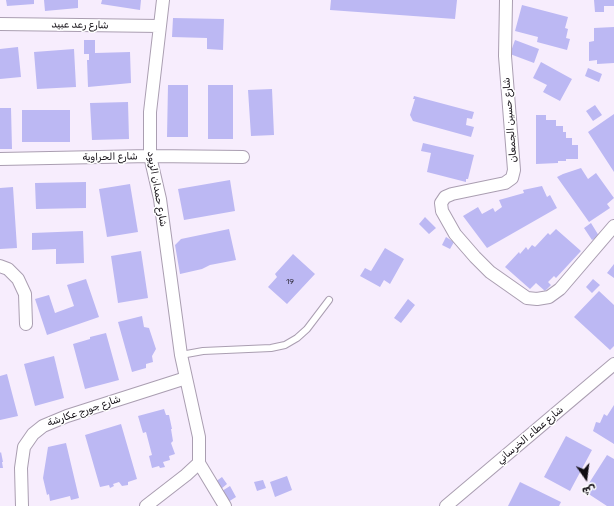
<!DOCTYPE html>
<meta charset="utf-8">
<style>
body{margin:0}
#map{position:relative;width:614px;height:506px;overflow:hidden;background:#f7edfd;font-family:Rubik,Vazirmatn,sans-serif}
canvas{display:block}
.north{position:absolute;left:566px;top:458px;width:40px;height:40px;-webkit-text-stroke:3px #fff;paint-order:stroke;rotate:166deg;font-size:11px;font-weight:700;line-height:16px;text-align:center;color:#110d13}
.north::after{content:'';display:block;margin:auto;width:14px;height:18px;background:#110d13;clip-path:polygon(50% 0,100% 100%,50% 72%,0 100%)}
</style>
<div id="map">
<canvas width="614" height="506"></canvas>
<div class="north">ش</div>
</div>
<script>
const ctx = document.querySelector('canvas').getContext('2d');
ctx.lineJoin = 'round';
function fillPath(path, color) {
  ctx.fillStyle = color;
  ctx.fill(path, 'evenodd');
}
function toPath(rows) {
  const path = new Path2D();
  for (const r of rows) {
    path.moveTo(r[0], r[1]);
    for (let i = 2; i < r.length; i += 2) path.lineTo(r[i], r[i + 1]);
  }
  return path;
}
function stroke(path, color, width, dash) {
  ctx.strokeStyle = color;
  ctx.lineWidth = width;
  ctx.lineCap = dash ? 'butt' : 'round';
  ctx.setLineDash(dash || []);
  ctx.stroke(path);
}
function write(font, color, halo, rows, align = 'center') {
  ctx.font = font + ' Rubik,Vazirmatn,sans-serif';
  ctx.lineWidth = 3;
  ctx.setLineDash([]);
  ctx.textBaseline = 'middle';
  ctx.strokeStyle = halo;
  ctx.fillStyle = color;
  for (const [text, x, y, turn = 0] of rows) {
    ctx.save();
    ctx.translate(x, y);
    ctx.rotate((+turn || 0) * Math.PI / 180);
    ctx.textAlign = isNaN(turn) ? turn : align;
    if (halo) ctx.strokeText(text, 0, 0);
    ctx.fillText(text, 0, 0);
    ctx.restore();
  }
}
fillPath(toPath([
 [6,0,34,0,34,4,7,6],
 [44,0,78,0,78,8,45,11],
 [102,0,141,0,140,10,101,4],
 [331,0,457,0,455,19,330,10],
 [594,0,614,0,614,6,604,6,604,12,595,12],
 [522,5,568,17,565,28,568,29,566,38,570,39,567,50,537,42,538,37,515,31],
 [173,18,224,19,223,50,207,49,207,38,172,37],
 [614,27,614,63,597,64,597,60,589,61,589,42,594,41,594,28],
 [84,40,95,40,95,53,130,52,131,83,88,87,87,60,89,60,89,54,84,54],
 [515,40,539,49,534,63,510,54],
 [18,47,21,77,0,79,0,49],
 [74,49,76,87,37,89,34,52],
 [541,62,572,79,560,101,543,92,547,85,533,78],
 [588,68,602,74,599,82,585,76],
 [168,85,188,85,188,137,167,137],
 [208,85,233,85,233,139,208,139],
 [272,89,274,135,251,136,248,90],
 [414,96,474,112,472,119,467,118,466,125,474,127,471,137,413,121,410,115,415,99,413,99],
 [128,102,129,139,92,140,90,103],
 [595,105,602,115,593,121,586,111],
 [0,108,11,108,12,149,0,149],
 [22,110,70,110,70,142,22,142],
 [614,114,614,172,588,132],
 [536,115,546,115,546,120,556,120,556,126,563,126,563,132,566,132,566,138,572,138,572,145,578,145,578,159,566,159,566,161,558,161,558,163,536,164],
 [423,143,474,155,468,179,466,179,466,182,427,172,431,153,421,151],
 [581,168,588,179,596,173,614,198,607,204,610,208,589,222,557,177,563,174],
 [230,180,235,211,184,220,178,189],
 [86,182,86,208,36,209,35,183],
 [130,184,138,232,107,237,99,189],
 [542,186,547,197,550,195,557,208,487,248,463,216,478,207,482,214,493,208,495,212,502,207,499,200,524,193,523,190],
 [13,187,17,248,0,249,0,188],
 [425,217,436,228,429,234,419,224],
 [591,223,599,236,592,240,584,228],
 [229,229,236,260,210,265,202,269,180,274,175,245,181,239],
 [556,229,581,251,556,278,554,276,548,282,551,285,545,291,536,283,530,289,505,267,519,252,520,254,526,247,528,250,532,245,535,247,548,233,550,235],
 [83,231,84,263,56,264,56,249,32,250,32,233],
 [446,237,454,242,450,249,442,245],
 [385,248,404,259,390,284,384,280,380,287,360,276,365,268,371,271],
 [141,251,148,298,118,303,111,256],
 [293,254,315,274,287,304,268,287,277,277,275,274],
 [614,264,614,278,607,273],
 [86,279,99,317,47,335,35,299,49,295,55,313,74,306,67,285],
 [593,279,600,285,592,293,586,287],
 [599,291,614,305,614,346,610,350,574,317],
 [408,299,415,305,401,323,394,318],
 [142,316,144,327,149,328,156,349,152,356,153,362,146,364,146,368,132,372,118,322],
 [106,333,119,380,85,389,73,344,90,339,90,337],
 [54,356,64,398,35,406,24,364],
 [7,374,18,416,0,420,0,376],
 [614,405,614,444,593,431,596,422,600,423,604,414,607,416],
 [164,409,166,415,169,415,172,429,171,429,173,441,171,443,175,454,169,456,170,460,163,462,165,467,160,468,159,466,152,468,149,456,152,455,146,432,143,433,138,416],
 [121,424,137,479,128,482,128,485,122,486,119,482,113,484,114,486,110,488,109,485,100,487,85,435],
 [566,436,592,450,570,491,544,477],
 [66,443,79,498,71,500,70,496,50,501,49,494,47,495,43,478,48,447],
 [1,452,3,462,2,462,3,468,0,468,0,453],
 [607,455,614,459,614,506,607,506,584,491],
 [287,476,292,490,275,497,270,482],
 [222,477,227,484,221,489,215,482],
 [263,480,266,488,257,491,254,482],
 [520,482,561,502,559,506,508,506],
 [230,486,236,497,228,502,222,491]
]), '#bcb8f3');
const lane = toPath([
 [181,355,203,351,271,348,285,345,297,338,307,329,329,300]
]);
const street = toPath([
 [506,0,505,56,514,170,512,178,505,183,452,194,445,197,441,203,442,211,455,234,475,257,490,272,527,298,537,299,549,297,560,289,614,226],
 [0,24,160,26],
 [0,159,150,156,243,157],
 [0,266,8,269,18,279,25,294,26,324],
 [199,463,225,506],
 [22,506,21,468,24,447,33,434,43,426,67,416,186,378],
 [146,506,186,475,199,463,199,437,181,355,160,199,150,156,150,112,163,0],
 [446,506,614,364]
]);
stroke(lane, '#aa9eb1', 8);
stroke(street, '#aa9eb1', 14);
stroke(lane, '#fff', 6);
stroke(street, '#fff', 12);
write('8px', '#3c384b', null, [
 ["19",290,282]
]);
write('10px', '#110d13', '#fff', [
 ["شارع رعد عبيد",80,25,1],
 ["شارع حسين الجمعان",510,120,-95],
 ["شارع الحراوية",110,157,-1],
 ["شارع حمدان الزيود",157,189,80],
 ["شارع جورج عكارشة",84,411,-19],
 ["شارع عطاء الخرساني",530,435,-40]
]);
</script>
